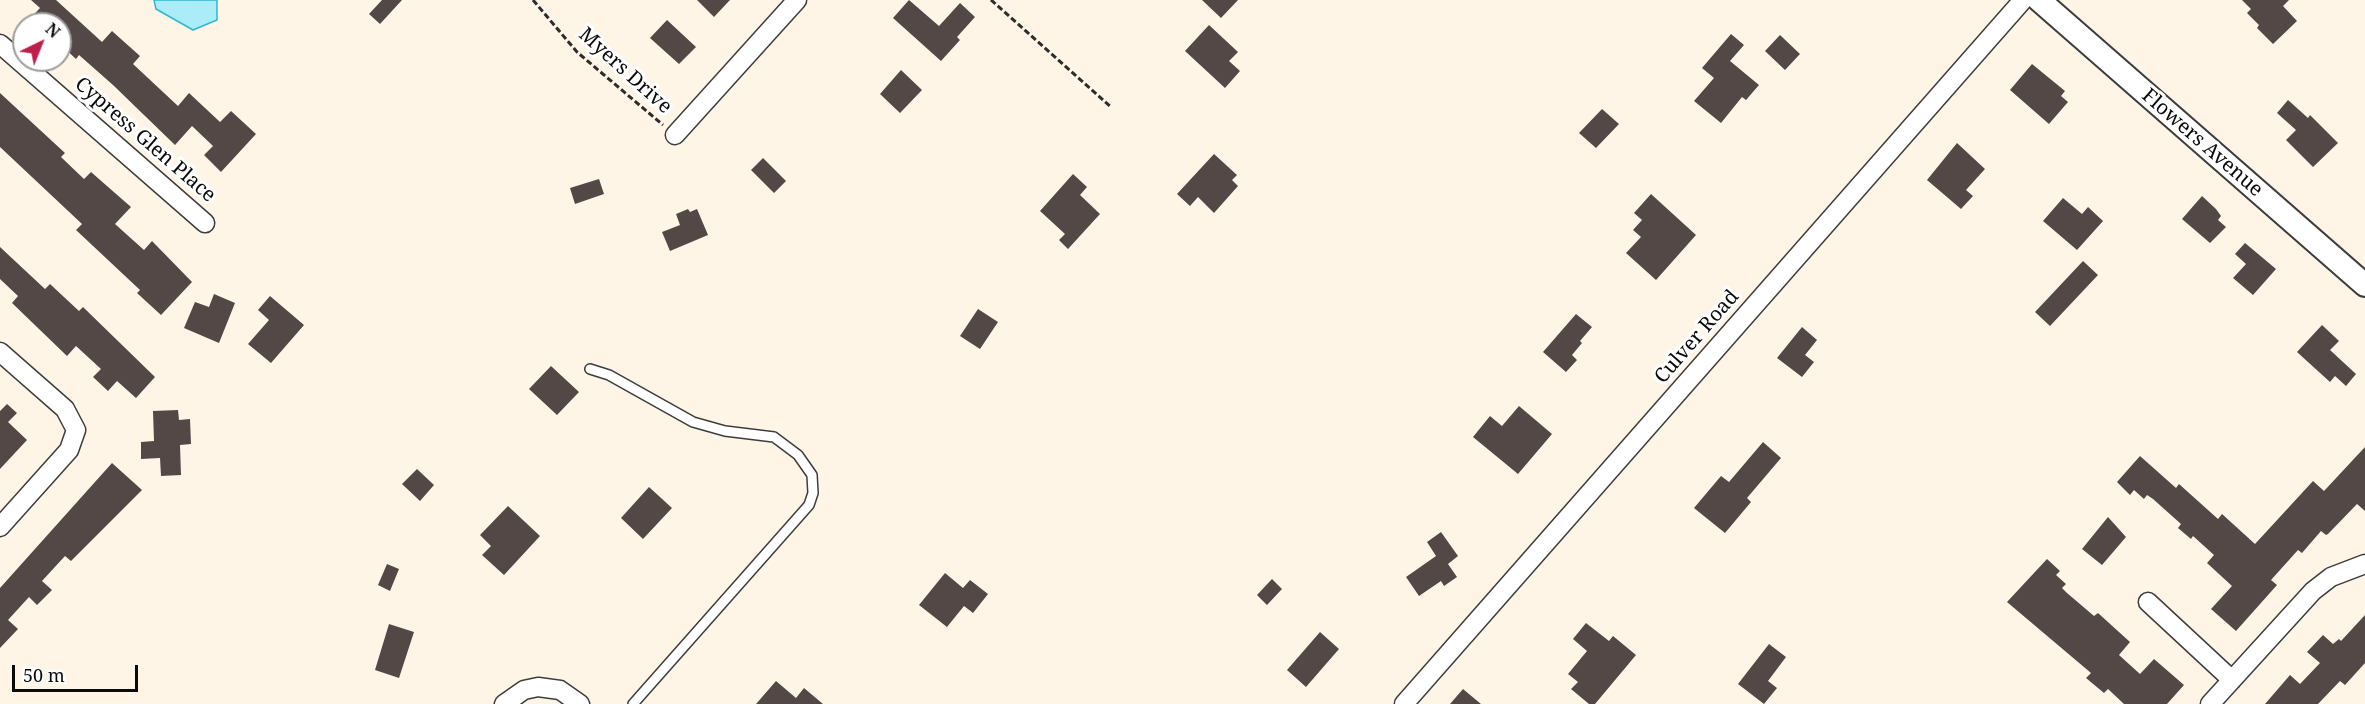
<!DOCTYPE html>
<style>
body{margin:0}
#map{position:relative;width:2365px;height:704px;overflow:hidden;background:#fff5e7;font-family:"Noto Serif",serif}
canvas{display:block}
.north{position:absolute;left:12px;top:12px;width:60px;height:60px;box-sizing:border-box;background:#fff;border:2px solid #9d9d9d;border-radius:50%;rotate:43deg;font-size:16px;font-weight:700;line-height:24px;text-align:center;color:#0a0a0a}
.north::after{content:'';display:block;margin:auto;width:21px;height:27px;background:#bf1e4b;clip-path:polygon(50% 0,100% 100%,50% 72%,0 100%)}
.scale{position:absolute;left:12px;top:665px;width:126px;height:27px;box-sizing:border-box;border:3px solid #0a0a0a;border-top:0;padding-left:8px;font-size:18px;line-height:21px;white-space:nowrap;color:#0a0a0a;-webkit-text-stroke:4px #fff;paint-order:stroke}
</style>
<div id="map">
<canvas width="2365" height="704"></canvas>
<div class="north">N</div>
<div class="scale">50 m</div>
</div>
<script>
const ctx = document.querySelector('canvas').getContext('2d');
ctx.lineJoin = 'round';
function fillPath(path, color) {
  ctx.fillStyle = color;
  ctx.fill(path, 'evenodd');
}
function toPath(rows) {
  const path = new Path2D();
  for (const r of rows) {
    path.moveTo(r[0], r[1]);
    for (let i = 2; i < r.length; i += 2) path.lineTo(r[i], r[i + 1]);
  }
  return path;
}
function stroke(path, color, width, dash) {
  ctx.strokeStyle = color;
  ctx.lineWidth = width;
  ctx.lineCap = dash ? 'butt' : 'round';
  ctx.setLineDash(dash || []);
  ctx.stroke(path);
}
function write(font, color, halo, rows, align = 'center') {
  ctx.font = font + ' "Noto Serif",serif';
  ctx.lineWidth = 6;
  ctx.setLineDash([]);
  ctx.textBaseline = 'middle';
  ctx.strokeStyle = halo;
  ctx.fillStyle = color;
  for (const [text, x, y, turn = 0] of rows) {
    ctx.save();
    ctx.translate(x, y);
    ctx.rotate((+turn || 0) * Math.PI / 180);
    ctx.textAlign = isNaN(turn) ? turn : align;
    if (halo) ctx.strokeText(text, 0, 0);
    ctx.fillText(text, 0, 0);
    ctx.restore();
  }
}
const water = toPath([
 [154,0,217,0,217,20,193,30,156,9,154,0]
]);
fillPath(water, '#aaedf9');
stroke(water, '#2eb7d2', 1.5);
fillPath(toPath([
 [31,0,56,0,102,42,112,31,140,56,133,64,178,106,189,93,220,122,231,111,256,134,221,172,204,155,213,146,192,126,175,145,113,85,79,55,76,59,60,44,60,24,25,24,40,8],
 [382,0,402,0,380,24,369,14],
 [697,0,730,0,714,17],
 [909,0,939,26,960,3,975,17,957,37,960,40,941,61,893,18],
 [1202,0,1238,0,1221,18],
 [2242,0,2289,0,2283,6,2297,21,2273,44,2257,28,2259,25,2247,13,2251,9],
 [667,20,696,47,679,64,650,38],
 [1209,25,1238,52,1229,61,1240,71,1225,88,1185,51],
 [1731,34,1744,45,1730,61,1759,85,1746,100,1742,97,1721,123,1694,101,1714,78,1702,68],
 [1780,35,1800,54,1785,70,1765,51],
 [2032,64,2065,91,2061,96,2068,102,2049,124,2010,90],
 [901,70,922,90,900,113,880,94],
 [0,93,65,153,61,157,84,179,91,172,131,207,115,224,144,250,152,241,192,282,161,315,137,293,140,290,76,230,82,224,0,147],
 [2288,100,2308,118,2310,115,2338,143,2313,167,2286,140,2296,130,2277,113],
 [1602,109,1619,124,1596,148,1579,133],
 [1957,143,1985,169,1966,190,1973,196,1961,209,1927,180],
 [1214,154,1237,175,1232,180,1238,186,1214,213,1198,197,1190,206,1177,194],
 [763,158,786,181,774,193,751,170],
 [1073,174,1087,187,1080,195,1100,214,1068,249,1059,240,1065,234,1040,211],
 [599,179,604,194,575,204,570,188],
 [1651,194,1696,235,1656,280,1626,253,1641,237,1633,230,1642,220,1634,213],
 [2202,196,2216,209,2221,216,2218,220,2226,227,2210,243,2182,219],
 [2063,198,2082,214,2088,207,2103,221,2077,250,2043,221],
 [688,209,690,212,697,209,708,235,670,251,662,232,680,225,676,214],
 [2245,243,2276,269,2253,295,2233,278,2246,264,2235,254],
 [0,247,45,289,50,284,79,311,83,307,155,377,136,398,117,381,108,391,93,377,101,369,76,346,67,356,12,303,18,296,0,279],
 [2083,261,2098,275,2050,326,2035,312],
 [214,294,235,303,219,343,184,328,195,302,209,307],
 [270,296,304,325,271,363,248,344,269,320,258,310],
 [978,309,998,322,980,349,960,336],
 [1576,314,1592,327,1580,341,1582,343,1572,355,1577,360,1566,372,1543,352],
 [2322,325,2339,341,2330,350,2356,374,2346,386,2335,376,2330,382,2297,352],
 [1802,327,1817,340,1805,355,1814,362,1802,377,1777,358],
 [551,366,579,392,557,415,529,389],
 [7,404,17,413,8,422,27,440,0,469,0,411],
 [1519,406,1552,434,1518,474,1473,437,1490,416,1502,426],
 [178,410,179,420,190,419,191,444,180,445,181,475,161,476,160,458,141,459,141,442,154,441,153,411],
 [1763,442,1781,458,1747,498,1751,502,1725,533,1694,508,1721,476,1729,482],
 [2365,447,2365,511,2357,504,2328,534,2326,535,2321,531,2302,553,2298,550,2271,580,2277,585,2236,631,2211,609,2232,586,2207,563,2214,555,2193,536,2191,539,2178,528,2181,524,2153,499,2147,495,2144,499,2134,490,2130,495,2117,482,2140,456,2176,488,2179,484,2218,519,2222,514,2255,544,2313,481,2324,491],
 [112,463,142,490,71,561,65,556,42,581,52,590,37,605,29,597,8,620,18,629,0,648,0,588],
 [417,469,434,485,420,501,402,484],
 [649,487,672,508,643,539,621,518],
 [508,506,540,536,504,575,482,555,491,546,480,535],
 [2108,517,2126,537,2102,565,2082,549],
 [1441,532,1458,556,1448,564,1457,577,1444,586,1441,581,1419,596,1406,577,1436,556,1427,542],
 [2047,559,2060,571,2056,575,2066,584,2062,588,2067,593,2094,616,2098,613,2130,642,2119,655,2140,674,2154,659,2184,685,2167,704,2124,704,2108,689,2104,693,2086,678,2091,673,2007,602],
 [387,564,399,569,390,591,378,585],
 [945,573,963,588,970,580,988,594,973,613,964,606,947,627,919,605],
 [1272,579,1282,589,1267,605,1257,595],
 [2365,615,2365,663,2345,685,2340,681,2318,704,2265,704,2290,675,2300,684,2320,663,2307,652,2323,635,2333,644,2339,639,2341,641],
 [1586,623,1609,641,1613,636,1636,655,1595,704,1589,704,1571,689,1578,682,1568,674,1587,651,1573,639],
 [389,624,414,632,399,678,375,670],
 [1320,632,1339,649,1306,687,1287,670],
 [1769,644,1786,657,1768,681,1777,688,1764,704,1738,684],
 [776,681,796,698,804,688,823,704,756,704],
 [1463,689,1481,704,1450,704]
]), '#534846');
const service = toPath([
 [590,369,609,375,693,422,725,431,774,437,798,455,812,475,813,493,809,505,633,704]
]);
const minor = toPath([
 [0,44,205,223],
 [675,135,797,0],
 [0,352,65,409,76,430,69,450,0,527],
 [2148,602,2232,680],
 [504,704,524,690,538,687,560,690,580,704],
 [1404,704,2023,0],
 [2210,704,2313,591,2331,577,2365,564]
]);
const tertiary = toPath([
 [2039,0,2365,285]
]);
stroke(service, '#3d3d3d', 12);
stroke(minor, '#3d3d3d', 21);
stroke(tertiary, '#3d3d3d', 26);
stroke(toPath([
 [533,0,577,52,663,125],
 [991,0,1111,107]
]), '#2c2c2c', 3, [6, 3]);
stroke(service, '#fff', 9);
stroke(minor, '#fff', 18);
stroke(tertiary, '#fff', 22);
write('20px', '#0a0a0a', '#fff', [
 ["Myers Drive",625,71,42],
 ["Cypress Glen Place",145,140,41],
 ["Flowers Avenue",2202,143,41],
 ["Culver Road",1697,337,-49]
]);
</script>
